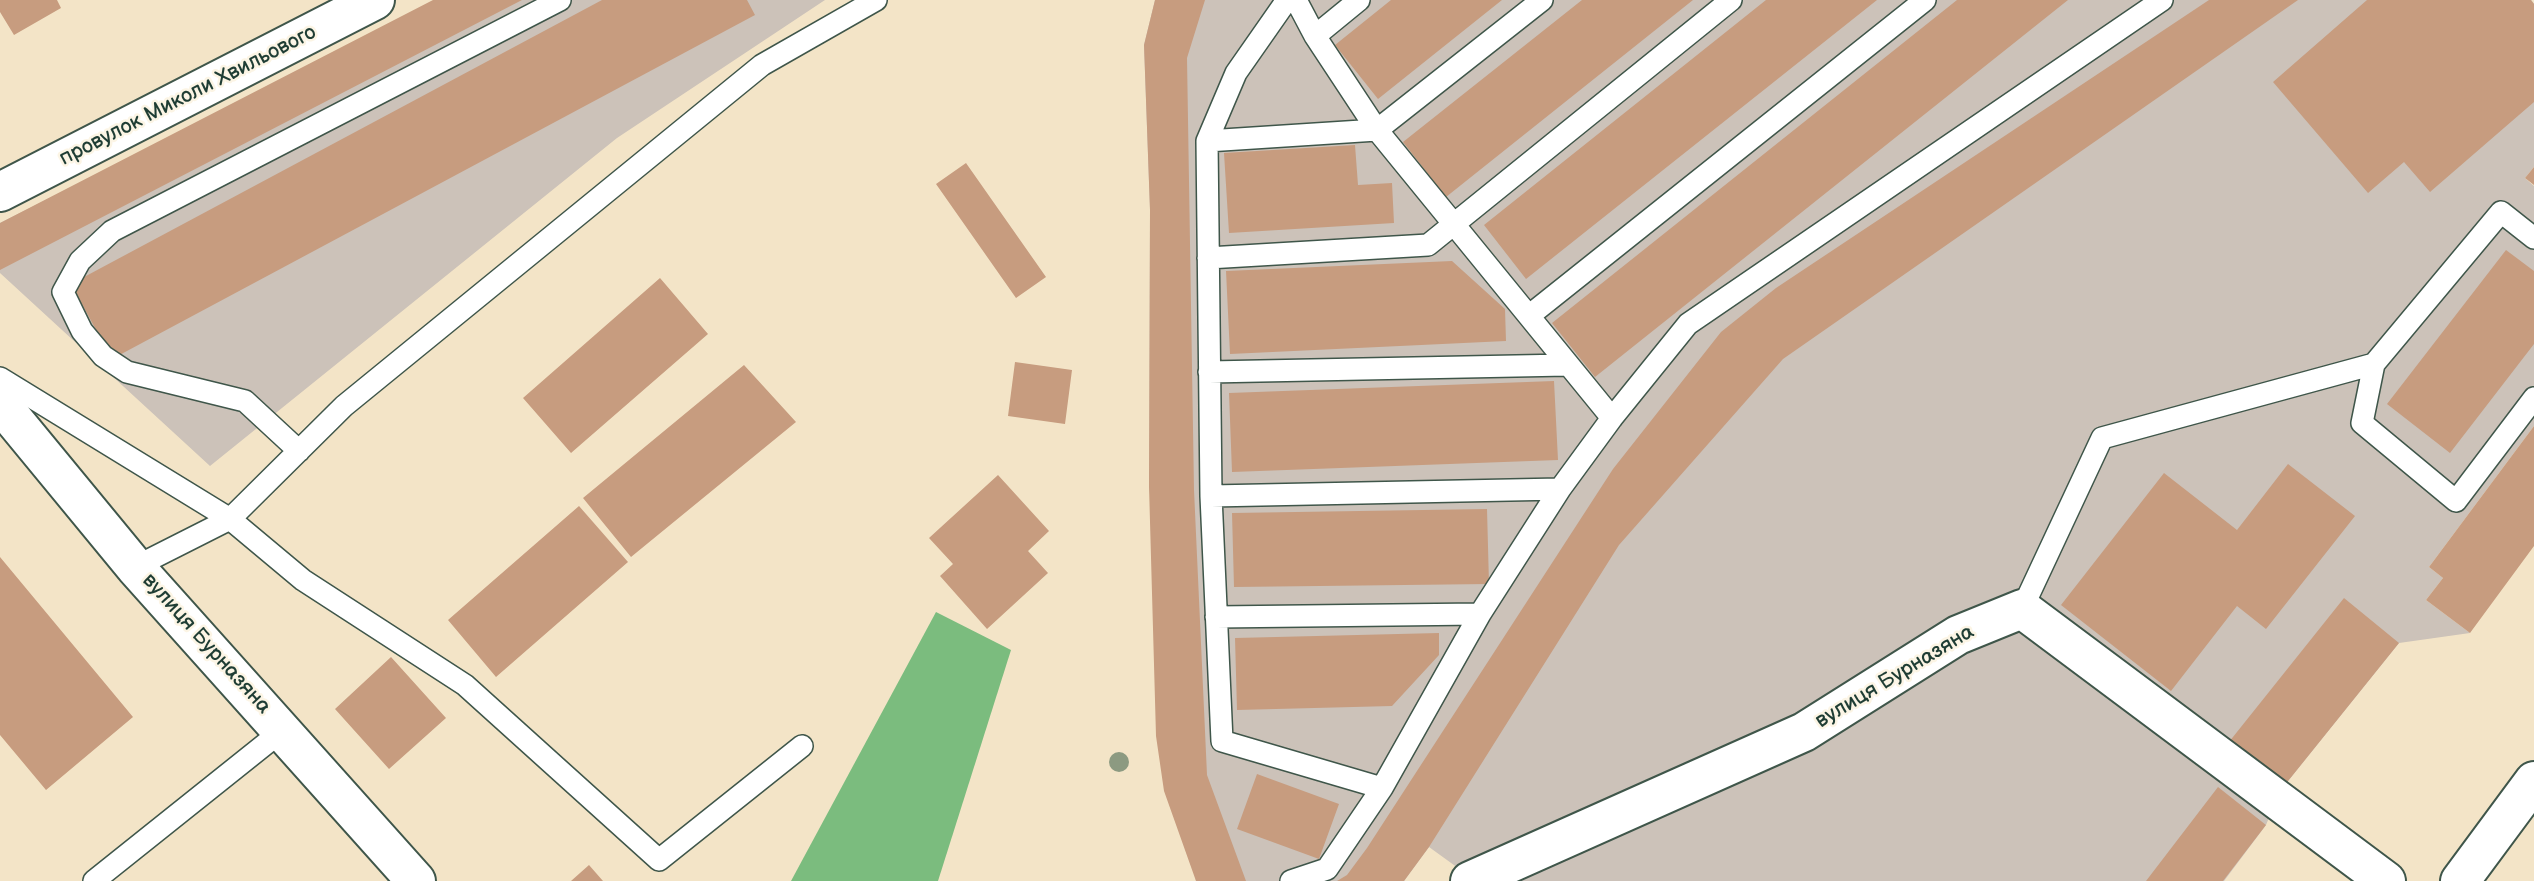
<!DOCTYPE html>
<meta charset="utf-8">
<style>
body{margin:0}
canvas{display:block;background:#f3e4c7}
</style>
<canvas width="2534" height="881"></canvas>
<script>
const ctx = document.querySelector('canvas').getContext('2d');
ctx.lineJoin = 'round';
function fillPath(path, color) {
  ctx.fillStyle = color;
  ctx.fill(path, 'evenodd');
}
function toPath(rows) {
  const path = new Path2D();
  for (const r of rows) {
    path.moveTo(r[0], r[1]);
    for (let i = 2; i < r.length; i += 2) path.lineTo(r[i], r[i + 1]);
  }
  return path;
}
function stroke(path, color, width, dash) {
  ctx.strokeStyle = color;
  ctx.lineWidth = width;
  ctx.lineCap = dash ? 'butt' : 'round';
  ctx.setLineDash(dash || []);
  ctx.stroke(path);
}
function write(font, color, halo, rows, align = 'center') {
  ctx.font = font + ' "Balsamiq Sans",sans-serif';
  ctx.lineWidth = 5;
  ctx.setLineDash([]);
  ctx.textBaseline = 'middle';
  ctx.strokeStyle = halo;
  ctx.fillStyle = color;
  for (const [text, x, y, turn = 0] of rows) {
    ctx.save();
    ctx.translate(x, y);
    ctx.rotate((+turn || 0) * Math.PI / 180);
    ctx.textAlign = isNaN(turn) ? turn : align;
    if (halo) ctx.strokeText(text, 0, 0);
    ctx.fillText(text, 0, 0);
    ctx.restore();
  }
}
fillPath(toPath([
 [446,0,825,0,617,138,210,466,0,273,0,223],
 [1155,0,2531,0,2534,4,2534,167,2525,178,2534,186,2534,426,2429,567,2443,578,2426,600,2470,633,2399,643,2280,791,2266,825,2224,881,1476,881,1429,847,1404,881,1196,881,1149,486,1150,210,1144,45]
]), '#ccc2b9');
fillPath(toPath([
 [936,612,1011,650,938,881,791,881]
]), '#7bbc7e');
fillPath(toPath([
 [0,0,57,0,61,8,14,35,0,12],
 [433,0,522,0,0,270,0,223],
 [602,0,747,0,755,15,112,359,71,284],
 [1155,0,1205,0,1187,58,1194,490,1207,775,1246,881,1196,881,1164,791,1156,736,1149,486,1150,210,1144,45],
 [1391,0,1502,0,1378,99,1335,45],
 [1582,0,1693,0,1446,197,1403,142],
 [1766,0,1877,0,1526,279,1484,225],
 [1957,0,2068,0,1595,377,1552,323],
 [2209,0,2298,0,1783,359,1619,545,1429,847,1404,881,1337,881,1347,875,1367,848,1613,469,1721,332,1776,288],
 [2367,0,2531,0,2534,4,2534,102,2430,192,2404,162,2368,193,2273,82],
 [1355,145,1358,185,1392,183,1394,223,1229,233,1224,153],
 [966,163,1046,277,1016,298,936,184],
 [2534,167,2534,185,2525,178],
 [2506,250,2534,271,2534,344,2450,453,2387,404],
 [1452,261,1505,309,1506,341,1230,354,1226,271],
 [660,278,708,334,571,453,523,398],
 [1015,362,1072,370,1065,424,1008,416],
 [744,365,796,422,631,557,583,498],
 [1554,381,1558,460,1232,472,1229,393],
 [2534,426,2534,546,2470,633,2426,600,2443,578,2429,567],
 [2288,464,2355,516,2266,629,2237,606,2171,691,2061,605,2164,473,2237,530],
 [998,475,1049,531,1028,551,1048,573,987,629,940,576,953,564,929,538],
 [579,506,628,562,496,677,448,620],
 [1487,509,1489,584,1234,587,1232,513],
 [0,557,133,717,46,790,0,735],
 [2344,598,2399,643,2280,791,2225,747],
 [1439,633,1439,655,1392,706,1237,710,1235,638],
 [391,657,446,718,389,769,335,709],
 [1257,774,1339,804,1319,859,1237,829],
 [2218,787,2266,825,2223,881,2146,881],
 [589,865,603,881,571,881]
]), '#c79c7f');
const lane = toPath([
 [1287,0,1236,73,1207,141,1211,496,1222,741,1382,788,1480,614,1560,489,1612,418,1688,324,2162,0],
 [1296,0,1315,36,1377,130,1612,418],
 [1315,36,1359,0],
 [1207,141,1377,130,1542,0],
 [2534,238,2501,212,2374,364,2362,423,2456,501,2534,398],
 [1208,258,1428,245,1731,0],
 [1530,315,1925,0],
 [1209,372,1567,365],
 [0,378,230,519,303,580,465,685,659,860,802,746],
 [299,451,245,401,127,372,103,356,82,331,63,292,80,261,112,231,560,0],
 [1211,496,1560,489],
 [135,567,230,519,344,406,762,65,876,0],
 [2022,609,2102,438,2374,364],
 [1216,617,1480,614],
 [94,881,283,730],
 [1291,881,1327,869,1382,788]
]);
const street = toPath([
 [0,192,375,0],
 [0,403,135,567,416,881],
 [1470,881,1804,732,1958,635,2022,609,2386,881],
 [2460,881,2534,781]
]);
stroke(lane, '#3f564a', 24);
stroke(street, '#3f564a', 42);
stroke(lane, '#fff', 21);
stroke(street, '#fff', 38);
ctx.fillStyle = '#8c9a81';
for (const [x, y] of [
 [1119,762]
]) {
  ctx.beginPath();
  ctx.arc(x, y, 10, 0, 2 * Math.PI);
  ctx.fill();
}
write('21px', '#1f3d34', '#fcf5e5', [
 ["провулок Миколи Хвильового",188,96,-27],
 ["вулиця Бурназяна",206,644,48],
 ["вулиця Бурназяна",1895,677,-31]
]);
</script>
